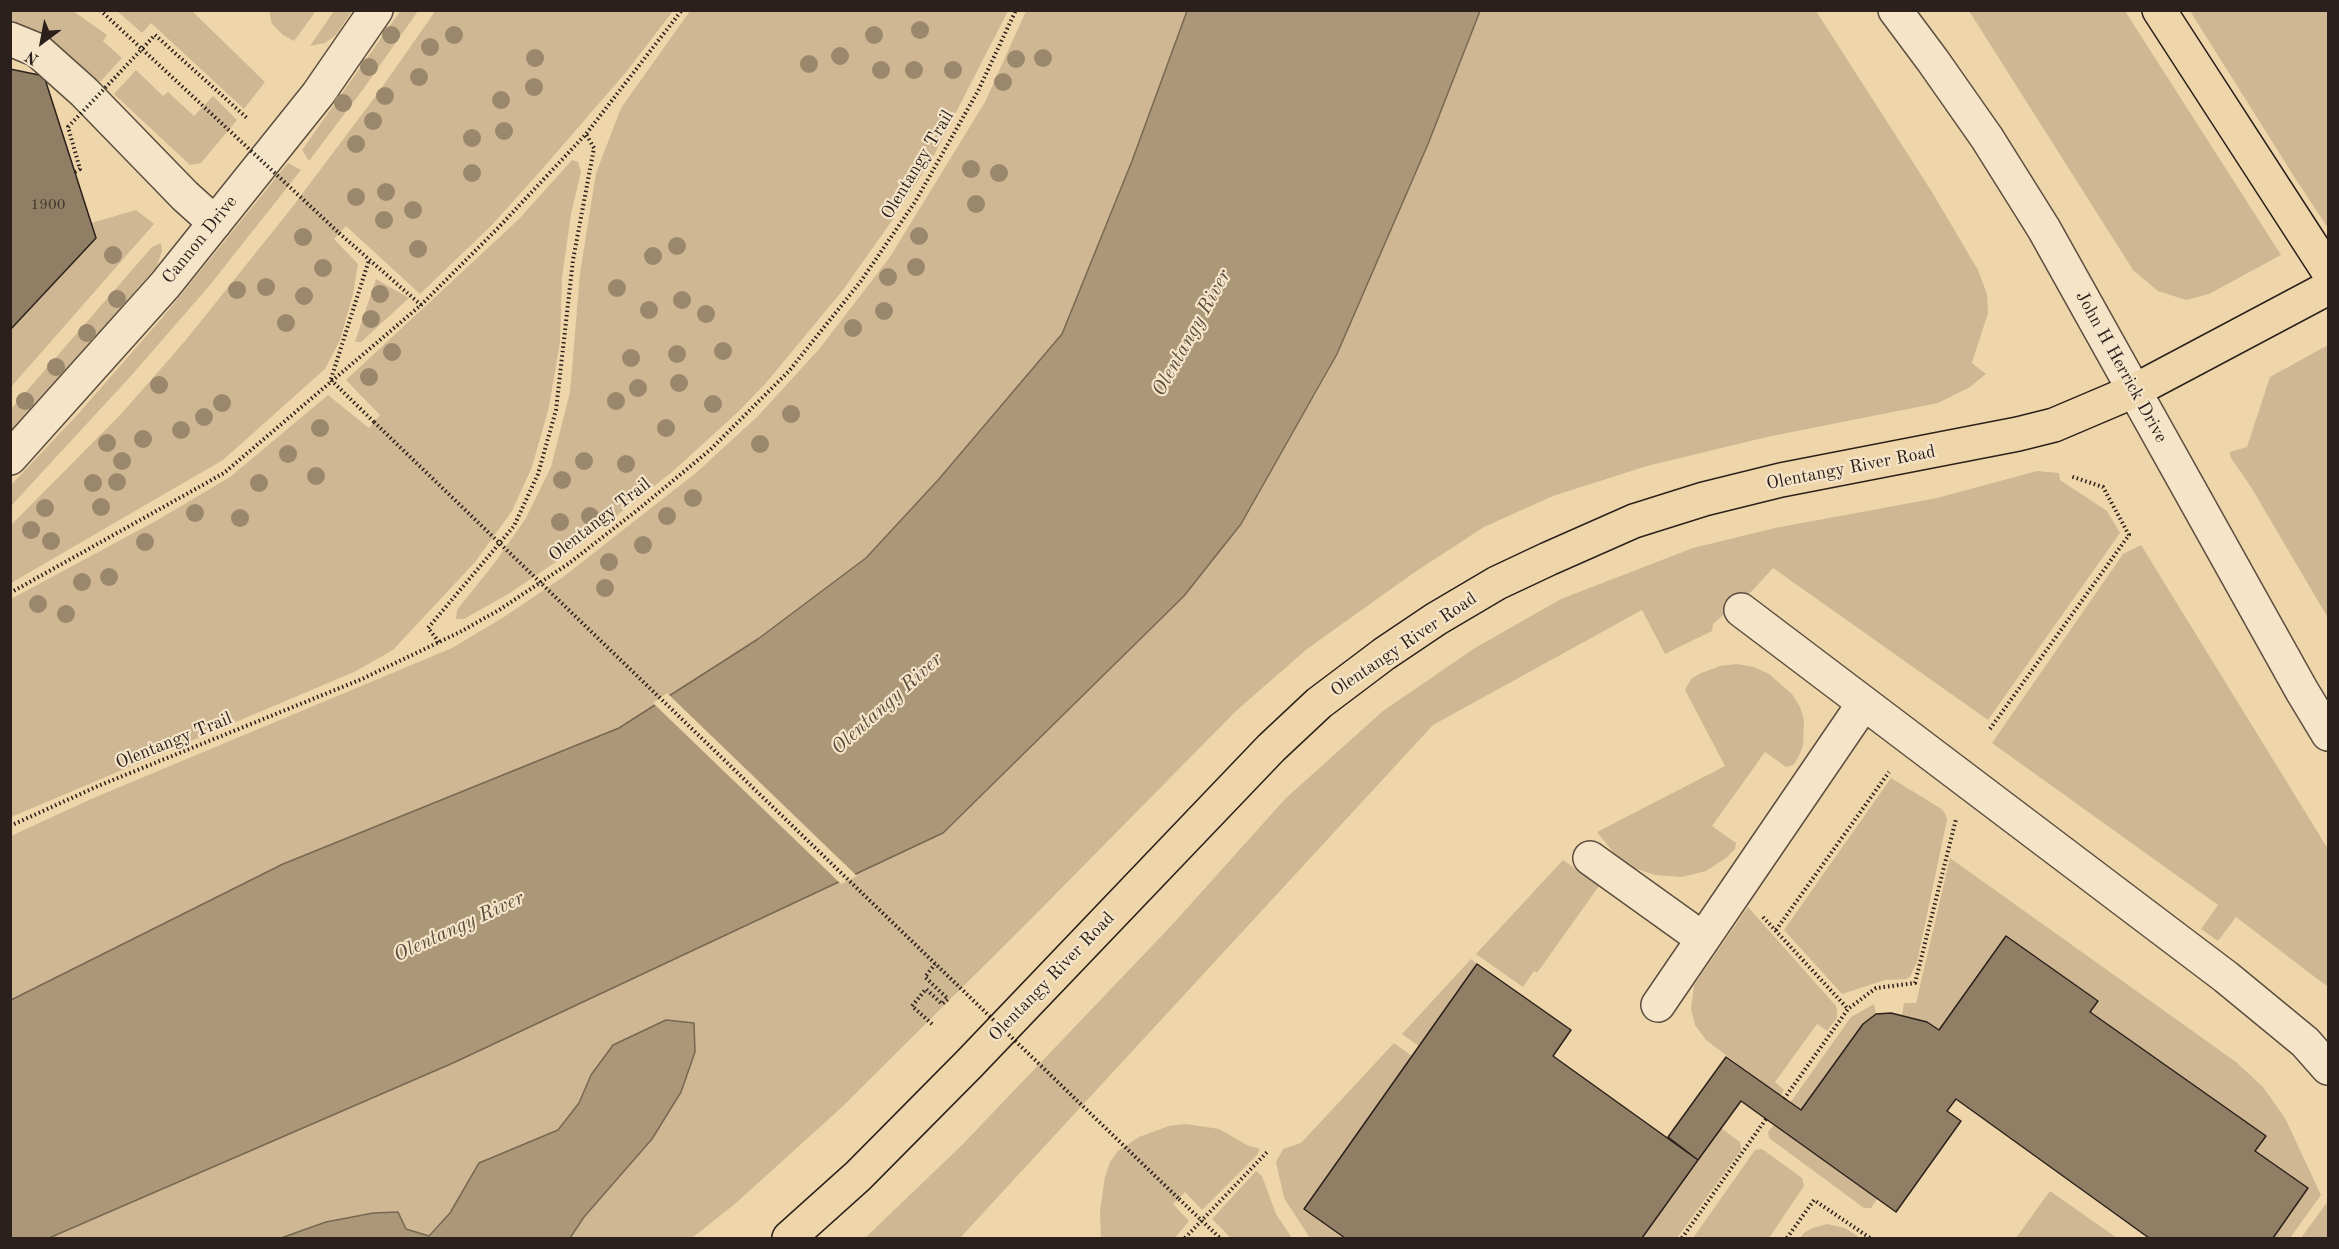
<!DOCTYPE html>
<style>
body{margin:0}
#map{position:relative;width:2339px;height:1249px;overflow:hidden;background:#efd6aa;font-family:"Old Standard TT",serif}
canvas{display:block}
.frame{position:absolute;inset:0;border:12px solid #2b201b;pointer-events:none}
.north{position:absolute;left:12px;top:12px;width:60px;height:60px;-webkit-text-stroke:4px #f5e4c8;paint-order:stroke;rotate:212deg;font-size:16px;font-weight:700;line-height:24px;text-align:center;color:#2b201b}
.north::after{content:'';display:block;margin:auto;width:21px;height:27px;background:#2b201b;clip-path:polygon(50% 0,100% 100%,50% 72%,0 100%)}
</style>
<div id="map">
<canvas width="2339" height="1249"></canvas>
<div class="frame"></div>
<div class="north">N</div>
</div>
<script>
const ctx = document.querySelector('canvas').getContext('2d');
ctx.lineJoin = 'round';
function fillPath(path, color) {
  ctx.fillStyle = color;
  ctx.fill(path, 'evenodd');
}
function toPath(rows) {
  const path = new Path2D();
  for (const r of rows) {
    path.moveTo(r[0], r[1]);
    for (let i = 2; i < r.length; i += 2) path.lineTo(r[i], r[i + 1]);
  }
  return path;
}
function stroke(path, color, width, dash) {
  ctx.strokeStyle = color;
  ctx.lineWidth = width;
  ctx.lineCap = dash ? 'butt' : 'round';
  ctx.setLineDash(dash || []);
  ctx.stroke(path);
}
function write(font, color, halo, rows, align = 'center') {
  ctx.font = font + ' "Old Standard TT",serif';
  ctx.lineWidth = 4.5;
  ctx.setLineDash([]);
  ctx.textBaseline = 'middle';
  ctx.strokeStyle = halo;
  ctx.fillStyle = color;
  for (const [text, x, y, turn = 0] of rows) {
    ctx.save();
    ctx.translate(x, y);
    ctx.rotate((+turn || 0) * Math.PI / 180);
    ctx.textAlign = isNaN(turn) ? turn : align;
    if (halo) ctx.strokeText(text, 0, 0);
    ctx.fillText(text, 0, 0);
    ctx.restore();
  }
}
fillPath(toPath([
 [401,10,418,11,364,88,309,161,302,150],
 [436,10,673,11,627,71,544,167,492,225,420,294,346,226,334,239,358,264,353,294,340,340,325,369,223,460,11,583,11,525,122,413,185,341,290,210,378,93],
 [11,11,73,11,107,35,103,41,122,58,100,82,67,54,29,29,11,20],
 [117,11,192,11,265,82,244,109,151,23,142,33],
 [269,11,269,10,316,11,294,41,283,35,272,24],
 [334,11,352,11,336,35,325,43,310,46],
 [690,11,1008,11,933,157,891,222,843,290,766,383,738,412,671,473,566,555,510,593,464,619,456,619,457,610,496,561,526,518,551,467,570,392,580,273,596,173,621,108],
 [1026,11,1187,11,1132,161,1062,334,939,479,866,558,758,639,619,728,283,864,11,1000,11,836,91,799,452,648,504,617,563,577,697,472,758,416,820,348,890,257,985,102],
 [1480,11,1816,11,1932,192,1978,270,1987,294,1988,313,1972,363,1986,374,1970,387,1938,403,1767,437,1647,466,1553,496,1484,527,1415,572,1307,649,1236,711,1034,916,842,1107,736,1203,692,1238,570,1238,584,1217,652,1139,681,1092,591,1075,579,1103,559,1130,479,1163,450,1213,429,1236,406,1229,373,1213,326,1222,281,1238,49,1238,454,1063,1314,397,1337,354,1428,144],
 [1969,11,2125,11,2281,255,2209,294,2186,300,2158,291,2133,270],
 [2190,11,2328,11,2328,228,2295,178],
 [136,70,163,96,168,92,194,116,213,96,237,120,201,163,190,165,114,94],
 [572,160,578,162,581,172,571,214,562,278,560,342,549,407,532,467,512,511,475,562,393,650,354,672,11,817,11,599,154,522,230,477,328,395,369,428,380,415,346,380,519,219],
 [288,163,301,170,210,285,130,377,11,506,11,485,78,414,162,318],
 [136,210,154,224,11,387,11,330,96,238,91,223],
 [161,243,162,251,157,266,47,392,11,431,11,409,152,247],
 [376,279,409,298,361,342,355,342],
 [2328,345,2328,618,2251,487,2231,458,2230,452,2247,447,2270,377],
 [2037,471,2059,473,2060,480,2107,511,2120,533,1988,720,1773,568,1753,590,1713,624,1712,631,1665,654,1642,610,1433,725,960,1238,865,1238,962,1145,1171,926,1286,798,1383,711,1475,648,1561,599,1693,548,1775,528,1937,498],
 [2141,545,2328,849,2328,987,2236,917,2218,941,2201,929,2218,905,1992,743,2123,554],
 [1737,664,1754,667,1769,674,1792,694,1800,707,1804,720,1803,746,1798,758,1793,765,1786,767,1765,752,1712,826,1736,843,1735,849,1726,858,1706,871,1682,877,1655,875,1634,868,1614,853,1597,832,1725,766,1685,690,1691,679,1701,673,1720,666],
 [1891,778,1940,808,1945,813,1947,820,1917,962,1910,977,1906,979,1885,980,1842,994,1784,930],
 [1950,858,2236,1062,2263,1087,2285,1118,2321,1195,2290,1238,2273,1238,2308,1188,2255,1151,2265,1137,2090,1012,2098,1000,2006,937,1939,1030,1927,1022,1902,1015,1904,1003,1916,1003],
 [1563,860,1599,886,1537,973,1534,971,1523,987,1476,954],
 [1748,907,1836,1006,1837,1011,1837,1018,1827,1031,1817,1024,1775,1082,1784,1090,1780,1096,1706,1040,1695,1025,1691,1009,1694,985],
 [1471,959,1477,964,1419,1046,1402,1034],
 [1874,1004,1876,1014,1863,1024,1801,1110,1790,1103,1851,1017],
 [1394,1043,1412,1056,1304,1209,1345,1238,1310,1238,1284,1198,1276,1162,1283,1149,1301,1143],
 [1186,1124,1219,1129,1247,1145,1260,1149,1257,1155,1202,1210,1185,1192,1173,1204,1189,1221,1175,1238,1101,1238,1100,1211,1105,1177,1110,1162,1118,1151,1139,1137,1169,1126],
 [1774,1125,1877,1199,1871,1208,1864,1208,1769,1138,1768,1132],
 [1721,1128,1740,1142,1741,1150,1677,1238,1642,1238],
 [1762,1149,1802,1178,1804,1186,1769,1238,1693,1238,1755,1150],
 [1256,1171,1262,1176,1276,1214,1292,1238,1231,1238,1212,1219],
 [2050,1191,2117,1238,2016,1238],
 [2328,1201,2328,1238,2301,1238],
 [1827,1224,1845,1228,1860,1238,1800,1238,1805,1232,1813,1228]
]), '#ceb792');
const water = toPath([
 [1187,11,1480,11,1428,144,1337,354,1241,524,1184,596,943,833,453,1063,49,1238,11,1238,11,1000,283,864,619,728,758,639,866,558,939,479,1062,334,1132,161,1187,11],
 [666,1020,694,1023,695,1052,681,1092,652,1139,584,1217,570,1238,281,1238,326,1222,373,1213,398,1212,406,1229,429,1236,450,1213,479,1163,558,1130,579,1103,591,1075,613,1045,666,1020]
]);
fillPath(water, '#ac9879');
stroke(water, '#786853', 1.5);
fillPath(toPath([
 [667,693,857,876,841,884,653,703]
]), '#efd6aa');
const building = toPath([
 [10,69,44,76,96,238,10,330,10,69],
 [2006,936,2098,1001,2090,1012,2266,1136,2255,1151,2308,1188,2273,1238,2149,1238,1956,1099,1947,1111,1961,1121,1896,1212,1741,1101,1698,1160,1668,1137,1726,1057,1801,1110,1863,1024,1876,1014,1891,1013,1927,1022,1939,1030,2006,936],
 [1477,964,1571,1030,1553,1056,1698,1160,1642,1238,1345,1238,1304,1209,1477,964]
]);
fillPath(building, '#917f65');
stroke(building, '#2b201b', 1.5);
const minor = toPath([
 [1895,10,1933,61,1987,138,2044,229,2302,691,2328,734],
 [10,39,37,50,84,92,185,196,215,223],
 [10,458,165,285,318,94,376,10],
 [1741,610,2226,977,2305,1042,2328,1068],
 [1590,858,1703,939],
 [1658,1005,1864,703]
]);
const major = toPath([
 [789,1238,858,1176,969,1064,1271,748,1319,703,1384,654,1436,619,1497,583,1548,559,1634,521,1704,499,1781,480,2018,434,2054,425,2134,391,2328,288]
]);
const highway = toPath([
 [2159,10,2328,271]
]);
stroke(minor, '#5c4e3f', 36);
stroke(major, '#2b201b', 36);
stroke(highway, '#2b201b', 36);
stroke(toPath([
 [100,10,142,49,155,35,247,118],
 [339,233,421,305],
 [331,379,369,260],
 [331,380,374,422],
 [10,593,224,473,421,305,499,227,586,134,682,10],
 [439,642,428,628,514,526,538,474,556,410,573,260,594,148,586,134],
 [1990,729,2129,535,2103,487,2070,476],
 [10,826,98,786,362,679,460,632,499,610,568,564,640,508,710,450,789,371,861,281,915,202,978,91,1016,10],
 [1763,917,1848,1009],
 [1776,930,1889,772],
 [932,1024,912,1006,926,989,942,1004,948,999,925,977,935,964],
 [1784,1099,1848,1009,1876,988,1915,983,1956,819],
 [1179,1199,1220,1238],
 [1185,1238,1268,1151],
 [1682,1238,1766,1119],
 [1787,1238,1814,1200,1870,1238]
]), '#2b201b', 4, [1.5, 3]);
stroke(minor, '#f5e4c8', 33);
stroke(major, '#efd6aa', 33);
stroke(highway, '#efd6aa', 33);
stroke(toPath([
 [75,172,80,169,68,127,142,49,339,233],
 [374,422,1179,1199]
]), '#2b201b', 4, [1.5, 3]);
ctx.fillStyle = '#9a876c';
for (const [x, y] of [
 [920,30],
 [391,35],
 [454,35],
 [874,35],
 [430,47],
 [840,56],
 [535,58],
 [1043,58],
 [1016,59],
 [809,64],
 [369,67],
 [881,70],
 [914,70],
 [953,70],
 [419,77],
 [1003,82],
 [534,87],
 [385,96],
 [501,100],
 [343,103],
 [373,121],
 [504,131],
 [472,138],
 [356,144],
 [971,169],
 [472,173],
 [999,173],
 [386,192],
 [356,197],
 [976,204],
 [413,210],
 [384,220],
 [919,236],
 [303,237],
 [677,246],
 [418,249],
 [113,255],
 [653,256],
 [916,267],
 [323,268],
 [888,277],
 [266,287],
 [617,288],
 [237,290],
 [380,294],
 [304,296],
 [117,299],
 [682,300],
 [649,310],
 [884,311],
 [706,314],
 [371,319],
 [286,323],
 [853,328],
 [87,333],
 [723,351],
 [392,352],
 [677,354],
 [631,358],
 [56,367],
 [369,377],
 [679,383],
 [159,385],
 [638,388],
 [25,401],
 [616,401],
 [222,403],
 [713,404],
 [791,414],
 [204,417],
 [320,428],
 [666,428],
 [181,430],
 [143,439],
 [107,443],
 [760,444],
 [288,454],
 [122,461],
 [584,461],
 [626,464],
 [316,476],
 [562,480],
 [117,482],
 [93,483],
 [259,483],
 [693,498],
 [101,507],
 [45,508],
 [195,513],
 [590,516],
 [667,516],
 [240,518],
 [560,522],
 [31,530],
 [51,541],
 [145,542],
 [643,545],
 [609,562],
 [109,577],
 [82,582],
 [605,588],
 [38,604],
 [66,614]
]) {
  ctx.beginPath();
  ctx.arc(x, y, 9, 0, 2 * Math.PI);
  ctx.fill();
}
write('15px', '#44382e', null, [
 ["1900",48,205]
]);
write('18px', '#2b201b', '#f5e4c8', [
 ["Olentangy Trail",918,165,-59],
 ["Cannon Drive",200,240,-51],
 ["John H Herrick Drive",2121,367,61],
 ["Olentangy River Road",1851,468,-11],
 ["Olentangy Trail",600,520,-38],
 ["Olentangy River Road",1404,645,-34],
 ["Olentangy Trail",174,741,-22],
 ["Olentangy River Road",1052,977,-46]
]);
write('italic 20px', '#584a3c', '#f5e4c8', [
 ["Olentangy River",1192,333,-61],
 ["Olentangy River",887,704,-42],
 ["Olentangy River",459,927,-25]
]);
</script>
